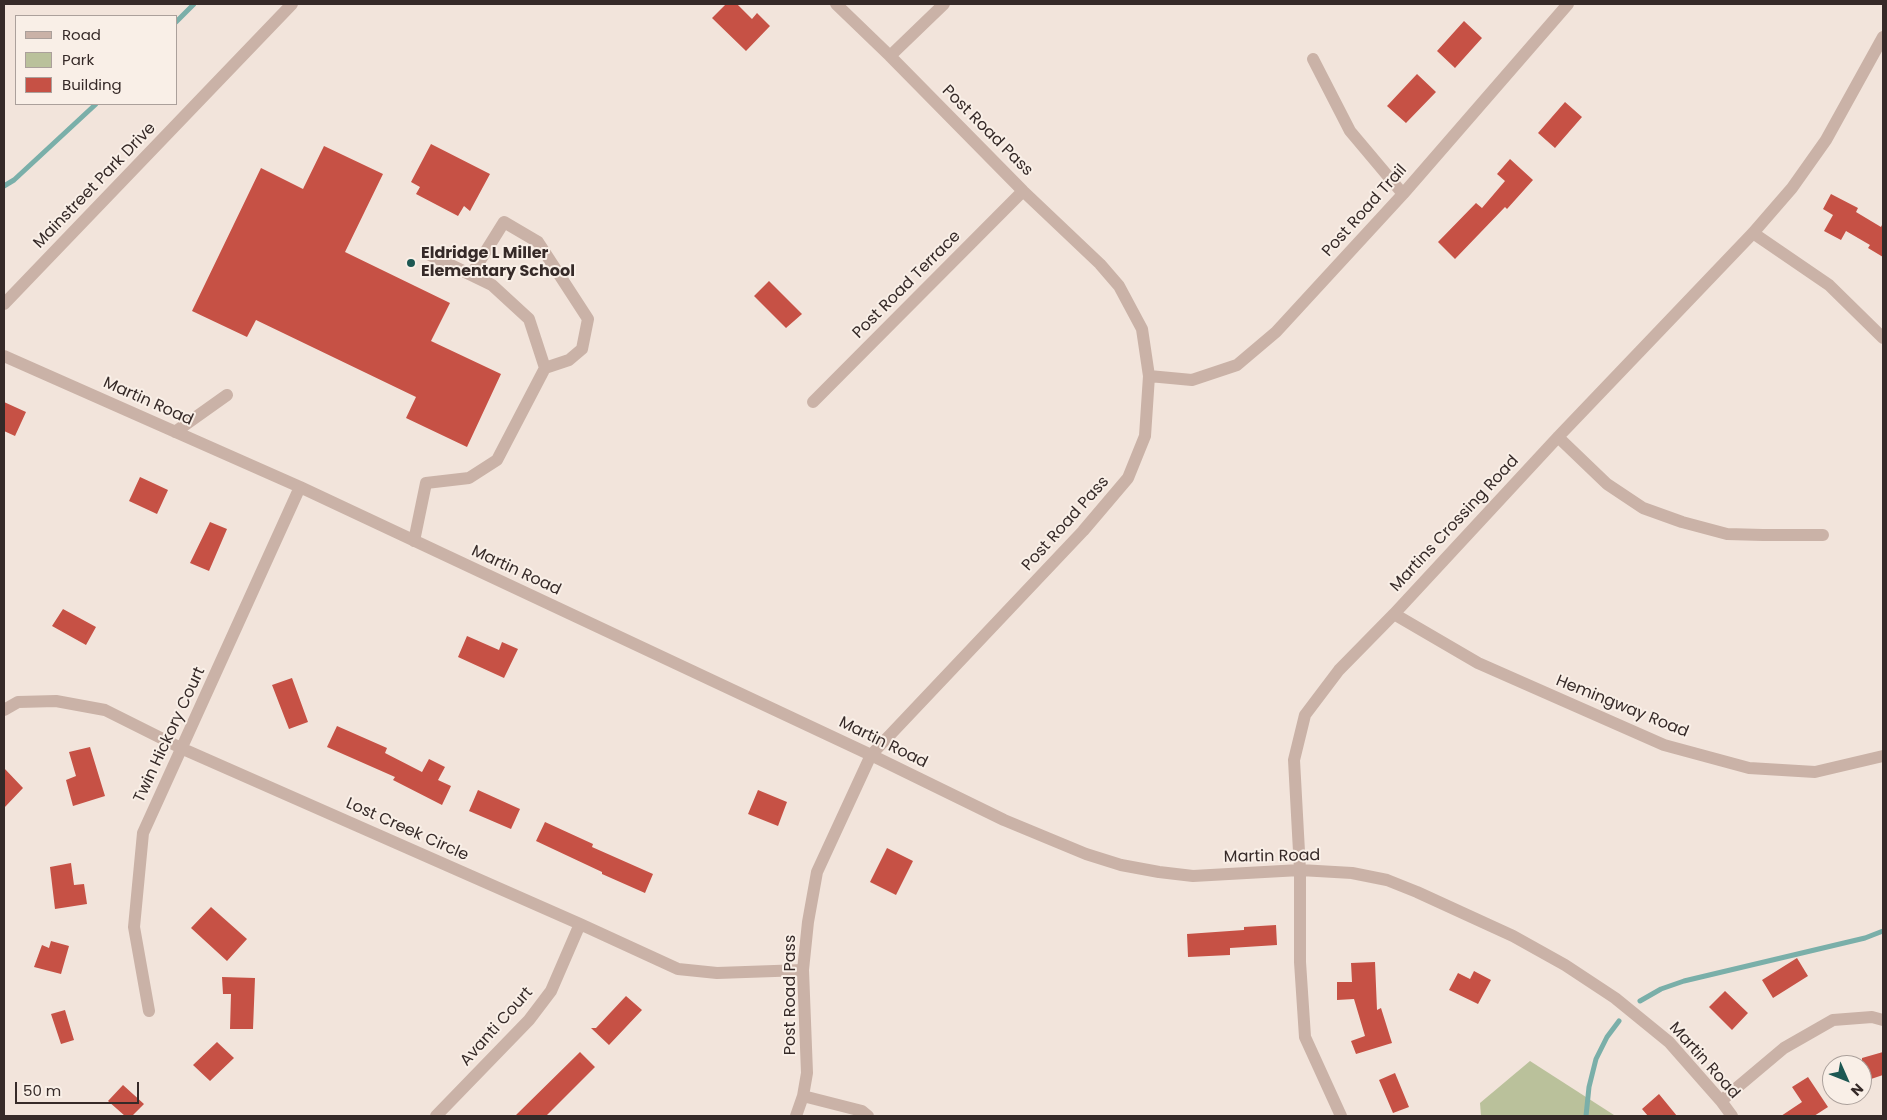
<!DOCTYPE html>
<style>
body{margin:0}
#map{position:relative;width:1887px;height:1120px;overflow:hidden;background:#f2e4db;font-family:Poppins,sans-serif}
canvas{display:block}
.frame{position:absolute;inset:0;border:5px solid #362a28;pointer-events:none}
.legend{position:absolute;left:15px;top:15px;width:162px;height:90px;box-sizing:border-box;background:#f9efe7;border:1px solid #aba09b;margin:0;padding:6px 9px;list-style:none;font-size:15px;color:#362a28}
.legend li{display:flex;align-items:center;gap:10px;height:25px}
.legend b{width:25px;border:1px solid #aba09b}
.north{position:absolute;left:1822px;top:1055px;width:50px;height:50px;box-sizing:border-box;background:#f9efe7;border:1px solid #aba09b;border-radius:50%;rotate:134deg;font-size:14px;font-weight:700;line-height:20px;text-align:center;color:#362a28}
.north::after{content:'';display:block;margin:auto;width:18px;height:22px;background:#1d5853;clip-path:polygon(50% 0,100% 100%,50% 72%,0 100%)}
.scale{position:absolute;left:15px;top:1082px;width:124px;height:22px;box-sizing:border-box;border:2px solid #362a28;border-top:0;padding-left:6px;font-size:15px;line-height:18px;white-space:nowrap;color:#362a28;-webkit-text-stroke:4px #f9efe7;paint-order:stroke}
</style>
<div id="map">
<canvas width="1887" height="1120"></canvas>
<div class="frame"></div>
<ul class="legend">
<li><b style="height:6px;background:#cab2a7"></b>Road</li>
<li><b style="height:14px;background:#bac19b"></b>Park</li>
<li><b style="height:14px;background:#c65145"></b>Building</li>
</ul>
<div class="north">N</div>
<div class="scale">50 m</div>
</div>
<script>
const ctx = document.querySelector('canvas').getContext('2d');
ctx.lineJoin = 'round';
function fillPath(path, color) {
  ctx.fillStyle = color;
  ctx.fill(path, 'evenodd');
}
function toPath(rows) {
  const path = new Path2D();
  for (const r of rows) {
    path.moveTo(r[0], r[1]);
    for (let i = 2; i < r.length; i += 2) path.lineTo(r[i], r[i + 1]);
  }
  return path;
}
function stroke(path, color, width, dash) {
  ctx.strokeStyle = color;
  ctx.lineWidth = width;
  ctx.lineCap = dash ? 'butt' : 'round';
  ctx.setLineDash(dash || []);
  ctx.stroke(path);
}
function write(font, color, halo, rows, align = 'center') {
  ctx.font = font + ' Poppins,sans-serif';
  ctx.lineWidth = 4;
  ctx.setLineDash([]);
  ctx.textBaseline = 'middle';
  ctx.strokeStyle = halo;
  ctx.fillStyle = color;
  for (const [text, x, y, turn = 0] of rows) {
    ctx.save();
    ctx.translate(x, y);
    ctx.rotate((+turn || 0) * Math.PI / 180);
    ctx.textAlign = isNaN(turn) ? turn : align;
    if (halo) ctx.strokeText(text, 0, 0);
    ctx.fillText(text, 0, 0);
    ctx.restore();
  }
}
fillPath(toPath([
 [1530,1061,1614,1115,1614,1116,1481,1116,1480,1103]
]), '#bac19b');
stroke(toPath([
 [176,22,194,4],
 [4,186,14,180,96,104],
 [1640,1001,1661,989,1684,981,1865,938,1883,931],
 [1586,1116,1589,1087,1596,1059,1607,1037,1619,1021]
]), '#7aafa9', 5);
fillPath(toPath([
 [726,4,737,4,752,19,757,13,770,26,746,51,712,18],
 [1464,21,1482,38,1455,68,1437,51],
 [1417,74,1436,92,1406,123,1387,106],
 [1565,102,1582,117,1555,148,1538,133],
 [431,144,490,174,470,211,464,206,458,216,416,194,420,187,411,182],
 [324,146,383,174,345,252,450,303,431,341,501,374,467,447,406,418,416,397,256,320,247,337,192,311,261,168,303,189],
 [1510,159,1533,180,1507,209,1505,207,1455,259,1438,242,1476,203,1482,208,1505,181,1497,174],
 [1831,194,1858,208,1856,212,1881,227,1883,223,1883,257,1868,248,1870,245,1846,231,1841,240,1824,231,1833,215,1823,209],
 [769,281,802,314,786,328,754,296],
 [4,402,26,412,15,436,4,431],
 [140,477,168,490,157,514,129,501],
 [210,522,227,529,209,571,190,563],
 [63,609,96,627,86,645,52,626],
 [467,636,499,650,502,642,518,649,504,678,458,657],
 [292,678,308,722,289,729,272,685],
 [337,726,387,748,385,753,422,772,429,759,445,767,438,780,451,786,442,805,393,780,395,777,327,747],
 [90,747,105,796,73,806,66,780,76,776,69,752],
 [4,768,23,788,4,808],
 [478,790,520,809,511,829,469,811],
 [758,790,787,802,778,826,748,814],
 [545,822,593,844,592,847,653,874,645,893,602,874,602,872,536,841],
 [887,848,913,861,896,895,870,882],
 [71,863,74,885,84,884,87,904,55,909,50,867],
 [211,907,247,939,227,961,191,928],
 [1276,925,1277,945,1230,948,1230,955,1188,957,1187,934,1244,930,1244,927],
 [51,941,69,946,61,974,34,967,42,945,49,948],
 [1797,958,1808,976,1773,998,1762,980],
 [1375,962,1377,1010,1381,1008,1392,1043,1356,1054,1351,1041,1365,1036,1354,999,1337,1000,1337,982,1352,982,1351,963],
 [1474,971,1491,980,1478,1004,1449,990,1458,973,1470,979],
 [222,977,255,978,253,1029,230,1029,231,994,223,994],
 [1725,991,1748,1013,1732,1030,1709,1007],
 [626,996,642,1010,609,1045,591,1028,596,1028],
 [65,1010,74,1040,61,1044,51,1014],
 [217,1042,234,1058,210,1081,193,1065],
 [580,1052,595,1067,546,1116,515,1116],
 [1883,1052,1883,1075,1862,1082,1862,1058],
 [1395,1073,1409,1107,1393,1113,1379,1080],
 [1808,1077,1828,1107,1814,1116,1781,1116,1802,1102,1792,1087],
 [123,1085,144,1104,132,1116,125,1116,108,1101],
 [1659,1094,1677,1116,1648,1116,1642,1109]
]), '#c65145');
stroke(toPath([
 [890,56,944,4],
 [1313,59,1350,131,1403,194],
 [1753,233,1829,285,1883,338],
 [471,275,504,222,538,242,588,319,582,349,569,360,545,368],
 [4,304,292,4],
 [4,356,300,487,871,755,1004,820,1086,854,1121,865,1159,872,1193,876,1300,870,1352,873,1387,880,1417,892,1513,936,1565,965,1615,998,1669,1042,1721,1101,1732,1116],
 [1149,376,1192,380,1237,365,1276,332,1403,194,1568,4],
 [813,402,1023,191],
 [175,432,227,395],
 [1558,437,1607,484,1643,508,1682,522,1727,534,1763,535,1823,535],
 [414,541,426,483,469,478,497,460,545,368,529,319,492,285,428,254],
 [1394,614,1478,663,1664,745,1749,768,1815,772,1883,756],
 [4,710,18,702,56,701,105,710,183,749,580,924,678,969,717,973,803,970],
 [149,1011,134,927,143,833,300,487],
 [803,1096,862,1111,868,1116],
 [1721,1101,1784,1048,1833,1020,1872,1017,1883,1020],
 [436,1116,529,1020,551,991,580,924],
 [796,1116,803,1096,807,1073,803,970,808,922,817,872,871,755,1083,531,1128,478,1145,436,1149,376,1142,329,1119,286,1100,264,1023,191,890,56,836,4],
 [1341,1116,1305,1037,1300,962,1300,870,1294,760,1305,715,1339,670,1394,614,1558,437,1753,233,1792,188,1826,140,1883,37]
]), '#cab2a7', 12);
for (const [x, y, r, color] of [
 [411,263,5,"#1d5853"]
]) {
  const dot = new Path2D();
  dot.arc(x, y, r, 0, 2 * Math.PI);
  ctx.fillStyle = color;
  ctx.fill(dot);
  stroke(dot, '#f9efe7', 2);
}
write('16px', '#362a28', '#f9efe7', [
 ["Post Road Pass",987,131,45],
 ["Mainstreet Park Drive",95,186,-46],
 ["Post Road Trail",1365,211,-48],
 ["Post Road Terrace",907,285,-45],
 ["Martin Road",148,402,24],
 ["Post Road Pass",1066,524,-48],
 ["Martins Crossing Road",1455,524,-47],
 ["Martin Road",516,571,25],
 ["Hemingway Road",1622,707,22],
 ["Twin Hickory Court",170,735,-65],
 ["Martin Road",883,743,26],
 ["Lost Creek Circle",407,830,24],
 ["Martin Road",1272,857,-1],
 ["Post Road Pass",791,995,-90],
 ["Avanti Court",497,1027,-48],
 ["Martin Road",1704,1061,48]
]);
write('bold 16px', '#362a28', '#f9efe7', [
 ["Eldridge L Miller",421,254],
 ["Elementary School",421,272]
], 'left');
</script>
